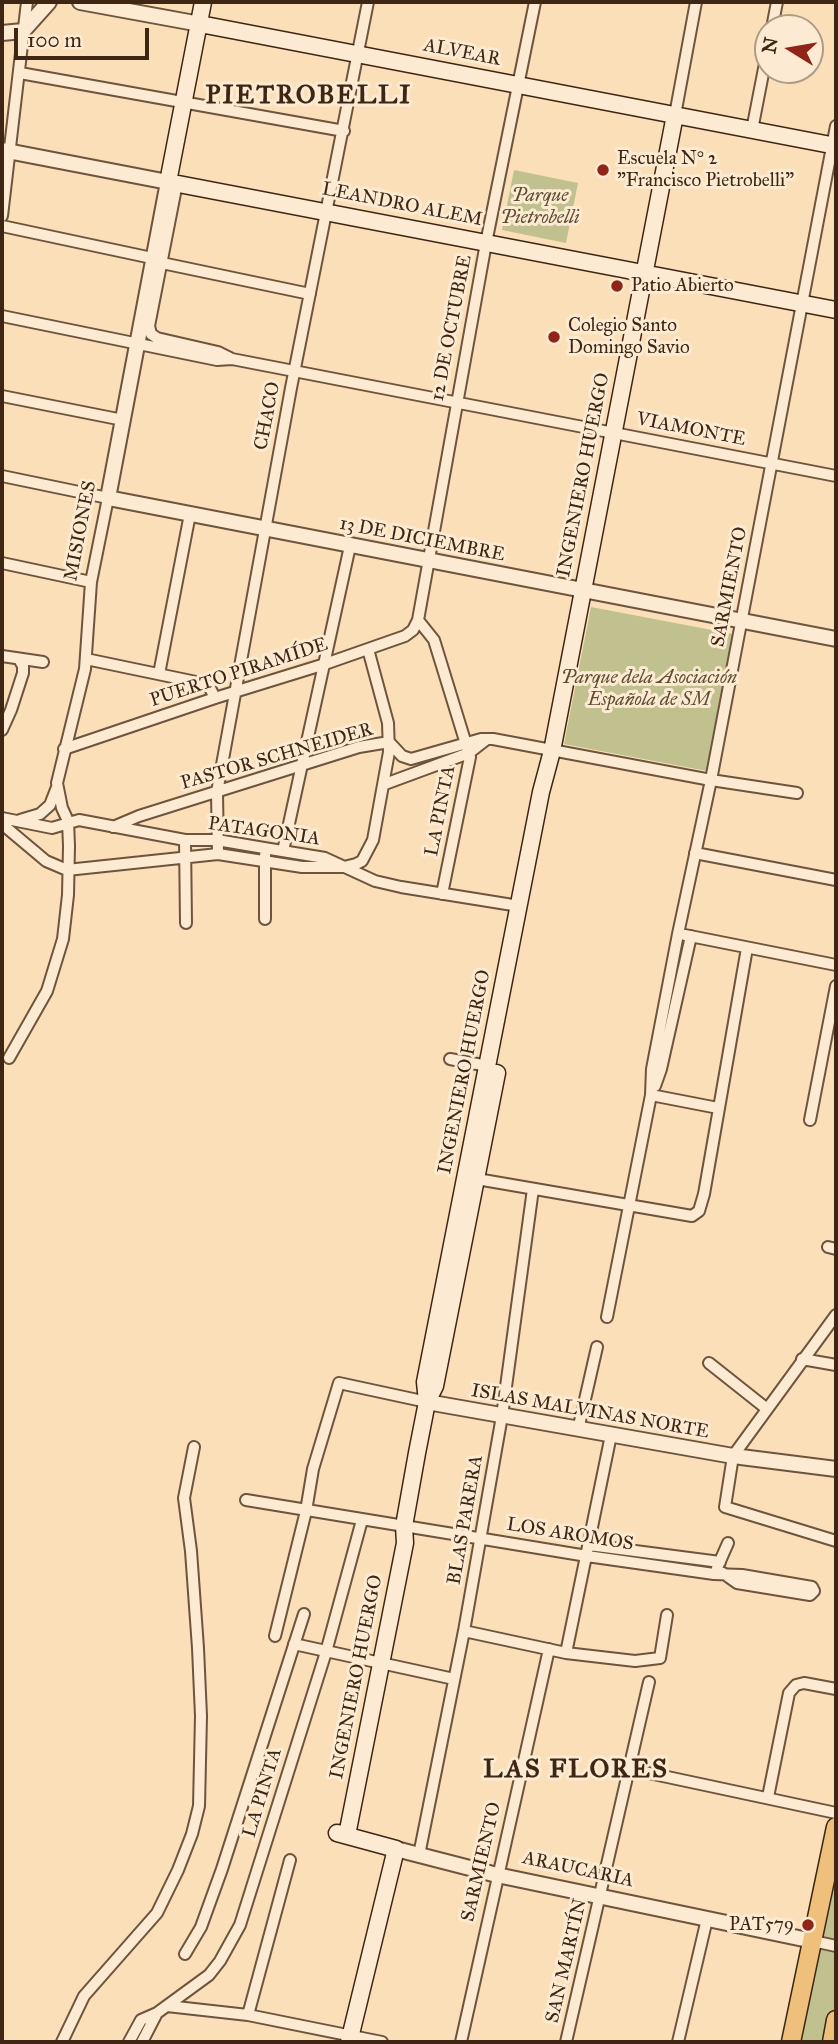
<!DOCTYPE html>
<meta charset="utf-8">
<style>
body{margin:0}
#map{position:relative;width:838px;height:2044px;overflow:hidden;background:#fbdfb9;font-family:"IM FELL Great Primer",serif}
canvas{display:block}
.frame{position:absolute;inset:0;border:4px solid #3f2614;pointer-events:none}
.north{position:absolute;left:754px;top:14px;width:70px;height:70px;box-sizing:border-box;background:#fcead2;border:2px solid #b09c86;border-radius:50%;rotate:281deg;font-size:19px;font-weight:700;line-height:28px;text-align:center;color:#3f2614}
.north::after{content:'';display:block;margin:auto;width:24px;height:32px;background:#8f2418;clip-path:polygon(50% 0,100% 100%,50% 72%,0 100%)}
.scale{position:absolute;left:14px;top:28px;width:135px;height:32px;box-sizing:border-box;border:4px solid #3f2614;border-top:0;padding-left:9px;font-size:21px;line-height:24px;white-space:nowrap;color:#3f2614;-webkit-text-stroke:5px #fcead2;paint-order:stroke}
</style>
<div id="map">
<canvas width="838" height="2044"></canvas>
<div class="frame"></div>
<div class="north">N</div>
<div class="scale">100 m</div>
</div>
<script>
const ctx = document.querySelector('canvas').getContext('2d');
ctx.lineJoin = 'round';
function fillPath(path, color) {
  ctx.fillStyle = color;
  ctx.fill(path, 'evenodd');
}
function toPath(rows) {
  const path = new Path2D();
  for (const r of rows) {
    path.moveTo(r[0], r[1]);
    for (let i = 2; i < r.length; i += 2) path.lineTo(r[i], r[i + 1]);
  }
  return path;
}
function stroke(path, color, width, dash) {
  ctx.strokeStyle = color;
  ctx.lineWidth = width;
  ctx.lineCap = dash ? 'butt' : 'round';
  ctx.setLineDash(dash || []);
  ctx.stroke(path);
}
function write(font, color, halo, rows, align = 'center') {
  ctx.font = font + ' "IM FELL Great Primer",serif';
  ctx.lineWidth = 6;
  ctx.setLineDash([]);
  ctx.textBaseline = 'middle';
  ctx.strokeStyle = halo;
  ctx.fillStyle = color;
  for (const [text, x, y, turn = 0] of rows) {
    ctx.save();
    ctx.translate(x, y);
    ctx.rotate((+turn || 0) * Math.PI / 180);
    ctx.textAlign = isNaN(turn) ? turn : align;
    if (halo) ctx.strokeText(text, 0, 0);
    ctx.fillText(text, 0, 0);
    ctx.restore();
  }
}
fillPath(toPath([
 [514,170,578,183,566,243,502,230],
 [591,607,733,634,707,771,564,744],
 [836,1827,836,2020,832,2042,791,2042]
]), '#c0c18e');
const minor = toPath([
 [772,28,777,2],
 [20,73,344,131],
 [675,115,696,2],
 [752,130,768,48],
 [177,183,149,326,151,334,157,338,218,352,230,358],
 [2,216,27,2],
 [2,226,152,258],
 [162,263,310,294],
 [2,316,217,360,232,359,836,476],
 [2,396,123,420],
 [2,476,108,498,91,582,85,669,57,783,62,808,68,821,69,846,68,895,63,939,47,991,9,1058],
 [2,563,91,582],
 [418,620,434,640,470,757,442,894],
 [2,656,43,662],
 [86,659,201,683,209,686,215,698],
 [159,674,190,514],
 [2,730,11,710,23,673,23,666,19,659],
 [64,749,215,698,325,664,405,636,413,630,418,620,486,243,535,2],
 [385,784,469,753,487,739],
 [2,818,52,828,79,820,185,840,217,840,264,848,325,858,375,881,401,887,519,906],
 [20,820,40,814,50,805,57,787],
 [2,824,46,861,67,870,218,854,302,867,344,867,356,864,362,861,373,840,389,752,388,723,368,649],
 [113,827,139,816,359,747,389,742,402,756,411,759,481,739,493,739,711,780,797,793],
 [185,840,186,923],
 [283,851,350,546],
 [695,853,836,880],
 [218,854,217,792,291,388,368,2],
 [265,855,265,919],
 [685,935,836,965],
 [450,1059,488,1066],
 [655,1086,661,1069,691,936],
 [651,1095,718,1108],
 [810,1120,836,986],
 [477,1179,692,1216,699,1211,704,1194,747,948],
 [828,1247,836,1249],
 [836,1315,733,1456,725,1507,836,1541],
 [607,1317,651,1095,652,1069,678,934,711,780,836,126],
 [802,1359,836,1365],
 [709,1363,767,1409],
 [578,1430,597,1347],
 [246,1500,587,1556,714,1574,742,1575,812,1587,814,1591],
 [589,1545,720,1562],
 [717,1568,728,1543],
 [723,1573,737,1583,810,1595,814,1591],
 [464,1631,566,1653,635,1661,660,1658,667,1615],
 [275,1636,306,1511,313,1469,339,1383,427,1402],
 [294,1644,454,1679],
 [566,1653,611,1435],
 [630,1769,836,1813],
 [768,1797,789,1693,796,1685,804,1683,836,1689],
 [419,1855,464,1631,502,1416,533,1189],
 [813,1941,836,1946],
 [185,1954,201,1927,222,1869,304,1614],
 [167,2006,248,2015,382,2042],
 [248,2015,290,1860],
 [62,2042,84,1996,157,1913,178,1870,192,1834,199,1806,201,1716,198,1648,191,1551,184,1498,194,1447],
 [129,2042,141,2020,157,2013],
 [142,2042,157,2013,209,1975,220,1961,240,1925,326,1652,362,1520],
 [461,2042,549,1649],
 [566,2042,649,1682],
 [678,2042,707,1919]
]);
const tertiary = toPath([
 [80,2,200,24],
 [2,33,23,31,49,2],
 [2,150,168,182,108,498,836,639],
 [427,1402,733,1456,836,1469],
 [396,1849,497,1875,813,1941]
]);
const secondary = toPath([
 [203,2,168,182,836,310],
 [200,24,836,146],
 [427,1402,425,1382,541,792,552,751,675,115],
 [337,1833,396,1849,349,2042],
 [347,1835,405,1543,404,1526,417,1453,427,1402,435,1386,497,1073]
]);
const primary = toPath([
 [791,2042,836,1827],
 [832,2042,836,2020]
]);
stroke(minor, '#6e543d', 14);
stroke(tertiary, '#6e543d', 18);
stroke(secondary, '#3f2614', 19);
stroke(primary, '#3f2614', 21);
stroke(minor, '#fcead2', 10);
stroke(tertiary, '#fcead2', 14);
stroke(secondary, '#fcead2', 16);
stroke(primary, '#eec07c', 18);
for (const [x, y, r, color] of [
 [603,170,7,"#8f2418"],
 [617,286,7,"#8f2418"],
 [554,337,7,"#8f2418"],
 [808,1925,7,"#8f2418"]
]) {
  const dot = new Path2D();
  dot.arc(x, y, r, 0, 2 * Math.PI);
  ctx.fillStyle = color;
  ctx.fill(dot);
  stroke(dot, '#fcead2', 2.5);
}
write('19px', '#3f2614', '#fcead2', [
 ["ALVEAR",462,53,11],
 ["LEANDRO ALEM",402,205,11],
 ["12 DE OCTUBRE",452,328,-79],
 ["CHACO",268,416,-79],
 ["VIAMONTE",691,430,11],
 ["INGENIERO HUERGO",584,475,-79],
 ["MISIONES",81,531,-79],
 ["13 DE DICIEMBRE",422,540,11],
 ["SARMIENTO",730,587,-79],
 ["PUERTO PIRAMÍDE",239,673,-18],
 ["PASTOR SCHNEIDER",277,757,-16],
 ["LA PINTA",441,811,-79],
 ["PATAGONIA",264,832,8],
 ["INGENIERO HUERGO",465,1072,-79],
 ["ISLAS MALVINAS NORTE",590,1412,10],
 ["BLAS PARERA",466,1520,-80],
 ["LOS AROMOS",570,1535,9],
 ["INGENIERO HUERGO",357,1677,-79],
 ["LA PINTA",263,1793,-73],
 ["SARMIENTO",482,1862,-77],
 ["ARAUCARIA",578,1870,12],
 ["SAN MARTÍN",567,1961,-77]
]);
write('19px', '#3f2614', '#fcead2', [
 ["Escuela N° 2",617,159],
 ["\"Francisco Pietrobelli\"",617,181],
 ["Patio Abierto",631,286],
 ["Colegio Santo",568,326],
 ["Domingo Savio",568,348],
 ["PAT579",794,1925,"right"]
], 'left');
write('italic 19px', '#5f4d32', '#fcead2', [
 ["Parque",540,196],
 ["Pietrobelli",540,218],
 ["Parque dela Asociación",649,678],
 ["Española de SM",649,700]
]);
ctx.letterSpacing = '2px';
write('bold 26px', '#3f2614', '#fcead2', [
 ["PIETROBELLI",309,97],
 ["LAS FLORES",576,1771]
]);
ctx.letterSpacing = '0px';
</script>
